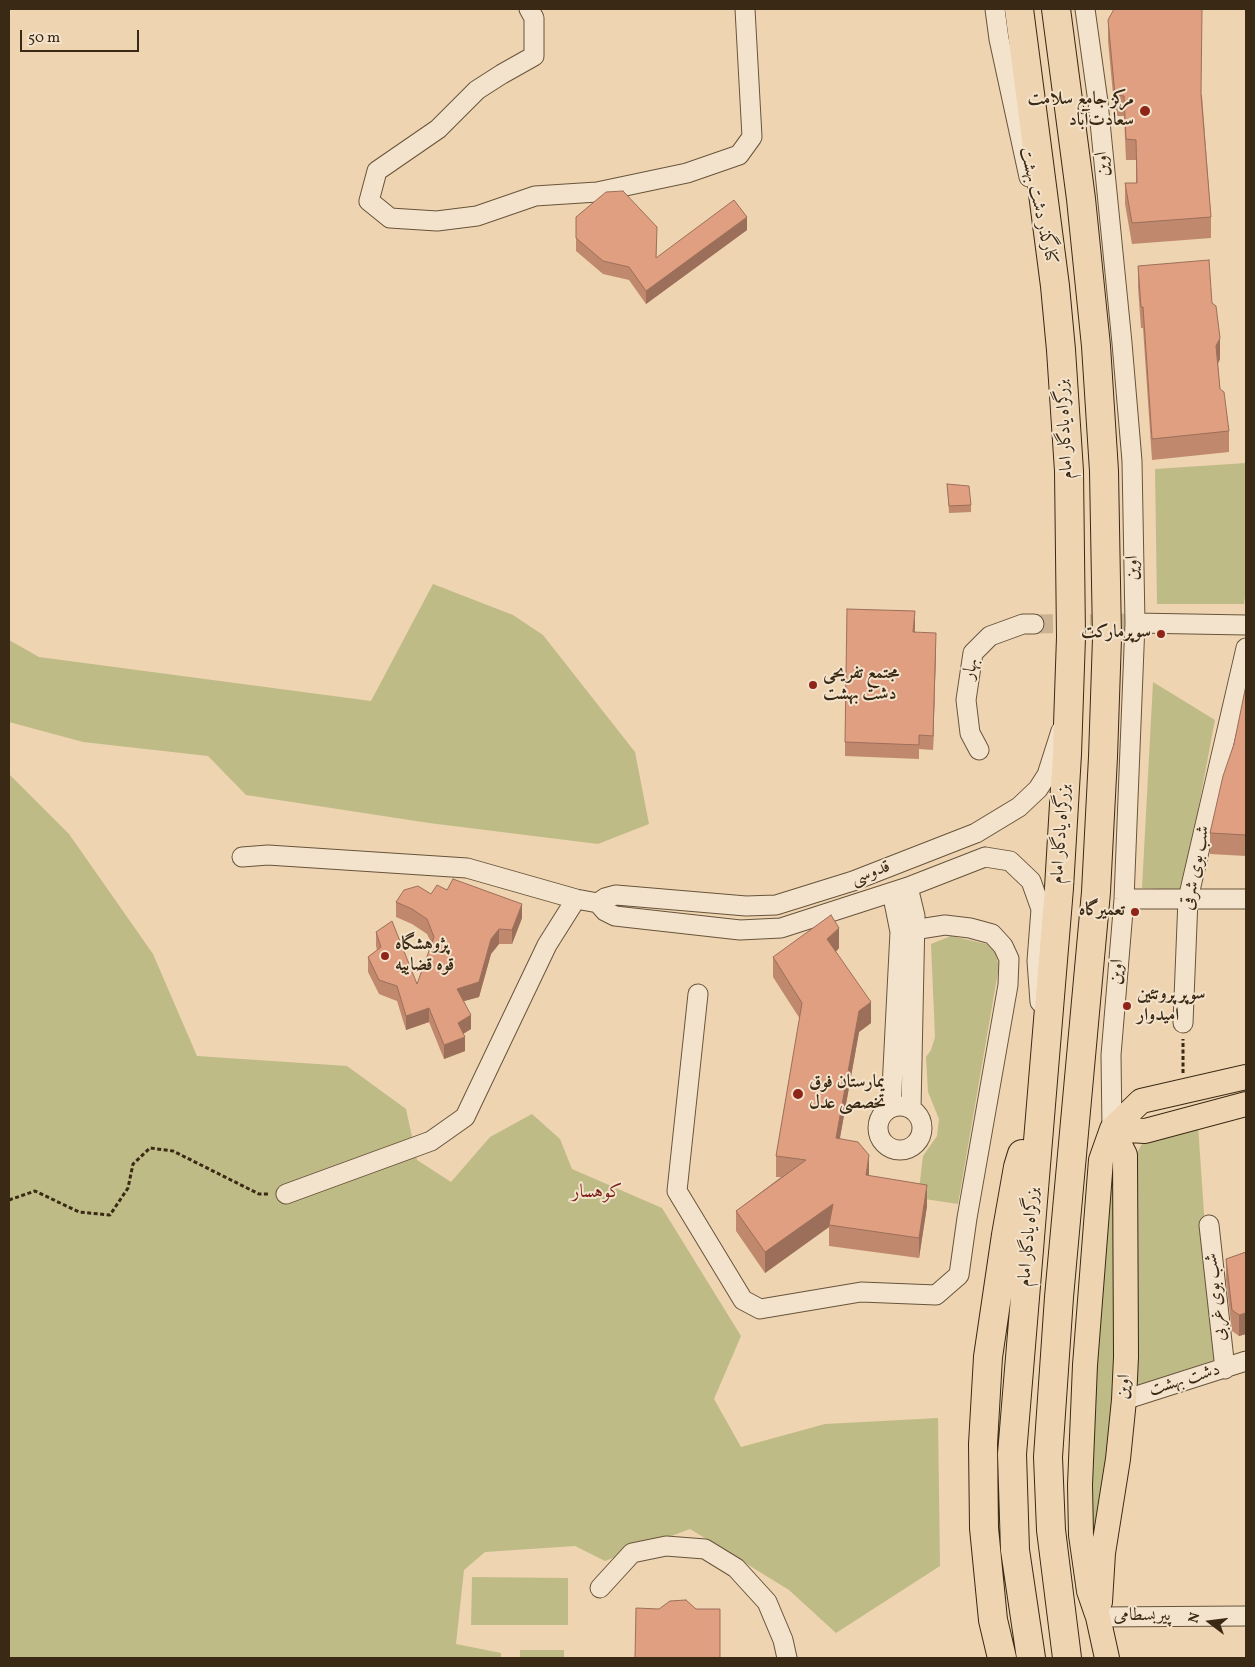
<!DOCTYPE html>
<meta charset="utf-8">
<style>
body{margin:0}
#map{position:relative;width:1255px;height:1667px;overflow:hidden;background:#eed4b1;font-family:Vollkorn,serif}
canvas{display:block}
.frame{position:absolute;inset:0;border:10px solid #3a2914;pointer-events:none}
.north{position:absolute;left:1185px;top:1597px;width:50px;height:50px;-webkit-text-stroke:4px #f4e3cc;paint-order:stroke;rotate:285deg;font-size:14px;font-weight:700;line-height:20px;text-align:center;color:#3a2914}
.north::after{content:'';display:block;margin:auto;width:18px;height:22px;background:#3a2914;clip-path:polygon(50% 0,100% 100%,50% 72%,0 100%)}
.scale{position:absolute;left:20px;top:30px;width:119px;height:22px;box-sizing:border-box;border:2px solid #3a2914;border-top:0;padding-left:6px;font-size:15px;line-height:18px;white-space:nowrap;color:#3a2914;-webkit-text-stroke:4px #f4e3cc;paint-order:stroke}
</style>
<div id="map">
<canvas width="1255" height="1667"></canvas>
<div class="frame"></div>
<div class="north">N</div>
<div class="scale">50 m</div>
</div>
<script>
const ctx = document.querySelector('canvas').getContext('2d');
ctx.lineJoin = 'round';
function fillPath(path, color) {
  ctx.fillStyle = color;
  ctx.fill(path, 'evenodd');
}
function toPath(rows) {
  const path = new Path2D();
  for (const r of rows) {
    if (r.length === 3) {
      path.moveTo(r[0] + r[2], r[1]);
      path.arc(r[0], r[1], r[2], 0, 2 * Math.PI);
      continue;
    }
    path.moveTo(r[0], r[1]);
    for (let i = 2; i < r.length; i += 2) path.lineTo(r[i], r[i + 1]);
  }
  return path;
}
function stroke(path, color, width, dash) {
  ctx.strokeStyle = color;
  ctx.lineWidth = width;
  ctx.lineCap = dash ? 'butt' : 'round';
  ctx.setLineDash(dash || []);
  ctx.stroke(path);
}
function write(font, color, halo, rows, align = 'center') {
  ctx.font = font + ' Vollkorn,Amiri,serif';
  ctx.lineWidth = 4;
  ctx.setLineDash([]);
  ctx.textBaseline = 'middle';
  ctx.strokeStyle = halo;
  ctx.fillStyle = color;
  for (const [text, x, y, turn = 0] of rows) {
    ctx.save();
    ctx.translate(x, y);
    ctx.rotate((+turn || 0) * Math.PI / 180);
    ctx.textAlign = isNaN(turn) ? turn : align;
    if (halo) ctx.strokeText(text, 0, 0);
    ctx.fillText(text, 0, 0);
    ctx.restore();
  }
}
fillPath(toPath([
 [1246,463,1246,589,1244,604,1157,604,1155,469],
 [433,584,513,615,543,635,635,752,649,824,598,844,429,823,246,795,208,756,83,742,9,722,9,640,39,657,371,701],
 [1153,682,1215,720,1183,890,1142,888],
 [9,774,69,834,153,954,197,1056,347,1066,406,1109,417,1160,451,1182,490,1137,532,1114,560,1139,572,1169,662,1208,741,1336,714,1399,741,1447,825,1424,938,1418,940,1566,836,1633,789,1590,690,1529,605,1561,575,1546,485,1552,464,1570,456,1644,501,1653,501,1658,9,1658],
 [951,936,991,945,994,949,999,966,958,1204,918,1198,923,1156,937,1136,939,1119,928,1092,926,1057,931,1050,935,1037,931,944],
 [1198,1125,1214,1360,1136,1386,1135,1160,1138,1151,1143,1142],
 [1113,1155,1116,1371,1096,1591,1087,1478],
 [472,1577,568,1578,568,1625,471,1625],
 [520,1650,564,1650,564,1658,520,1658]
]), '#bfbb87');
stroke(toPath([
 [1034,624,1135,623]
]), '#cab292', 19, [19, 9]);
const minor = toPath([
 [529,9,534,18,534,56,502,74,477,90,438,129,377,171,369,201,390,218,437,221,477,216,535,196,597,192,687,173,739,155,752,137,745,9],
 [995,9,999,39,1029,177],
 [1085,9,1098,102,1122,343,1132,461,1135,623,1124,899,1111,1055,1112,1129],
 [1135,623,1246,625],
 [979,750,970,733,966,700,973,653,990,636,1023,624,1034,624],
 [242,857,268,855,467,868,576,899,598,903,605,911,615,916,740,930,781,928,908,887,985,857],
 [985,857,1010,861,1031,881,1041,909,1037,961,1040,1002],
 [908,887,915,916,911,1109],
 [1124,899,1246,899],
 [598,903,605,898,616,895,746,906,776,905,853,881,976,833,1019,807,1038,789,1047,775,1061,731],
 [698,994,677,1191,743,1300,760,1309,861,1292,936,1295,959,1275,967,1218,1008,985,1009,959,1003,946,992,934,970,928,945,925,900,932],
 [1183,1023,1188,899,1246,648],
 [900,1128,22],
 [891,1108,900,932,892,892],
 [286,1194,431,1141,465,1117,547,945,576,899],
 [1209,1225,1225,1369],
 [1124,1400,1246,1361],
 [600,1588,632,1553,666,1546,705,1549,736,1568,767,1602,783,1640,787,1658],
 [1098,1617,1246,1616]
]);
const major = toPath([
 [1112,1129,1145,1131,1246,1104],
 [1100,1602,1103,1553,1118,1459,1124,1400,1126,1357,1125,1155,1112,1129],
 [1107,1658,1098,1617,1089,1591,1081,1535,1080,1485,1085,1365,1101,1160,1112,1129,1141,1101,1246,1077]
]);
const highway = toPath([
 [1019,9,1055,286,1061,350,1069,471,1071,637,1067,754,1059,888,1012,1454,1015,1550,1031,1658],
 [1056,9,1081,199,1096,346,1104,471,1107,638,1103,757,1096,892,1059,1297,1048,1457,1051,1530,1067,1658],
 [1002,1658,993,1620,984,1528,983,1444,988,1357,1006,1235,1018,1167,1022,1154]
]);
stroke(minor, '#67543b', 21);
stroke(major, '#3a2914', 26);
stroke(highway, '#3a2914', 30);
stroke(toPath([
 [1183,1073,1183,1039],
 [9,1200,35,1191,79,1212,110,1215,128,1188,133,1164,150,1148,173,1151,259,1194,270,1194]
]), '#3a2914', 3, [4, 2.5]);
stroke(minor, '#f4e3cc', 19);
stroke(major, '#eed4b1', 24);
stroke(highway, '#eed4b1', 28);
fillPath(toPath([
 [1108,20,1202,95,1211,217,1211,238,1132,244,1125,204,1125,183,1136,183,1136,160,1126,160,1124,116,1115,116,1108,41],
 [576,217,657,240,656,258,747,230,646,304,629,280,603,274,576,251],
 [1138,266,1212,303,1220,359,1218,364,1220,389,1229,431,1229,452,1152,460,1143,328,1141,328,1138,287],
 [947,484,971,505,971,512,949,513],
 [915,626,915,632,936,647,933,750,919,749,919,759,845,756,845,742],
 [1246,685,1246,856,1210,854,1210,833,1234,744],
 [447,890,522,918,512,944,499,944,491,954,479,997,464,1001,471,1029,463,1034,465,1051,444,1059,429,1022,406,1030,397,1001,379,994,368,972,368,957,377,950,376,946,376,932,417,984,432,944,427,934,412,924,396,917,396,902],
 [839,948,836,952,871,1023,859,1032,840,1138,869,1176,927,1206,919,1258,829,1246,829,1227,765,1273,736,1231,736,1211,781,1177,776,1177,776,1156,800,1019,773,977,773,957],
 [1246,1252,1246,1334,1239,1336,1232,1331,1226,1280,1226,1259]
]), '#c0896e');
fillPath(toPath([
 [747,217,747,230,646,304,646,291],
 [1220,338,1220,359,1216,367,1216,346],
 [915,611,915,626,913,646,913,632],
 [936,633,936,647,933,750,933,736],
 [522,904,522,918,512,944,512,930],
 [839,928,839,948,827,960,827,939],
 [499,929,499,944,491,954,479,997,457,1003,457,989,491,939],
 [871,1002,871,1023,859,1032,836,1159,836,1138,859,1011],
 [429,1008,429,1022,406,1030,406,1016],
 [471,1015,471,1029,458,1037,458,1023],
 [465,1037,465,1051,444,1059,444,1045],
 [869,1155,869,1176,866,1175],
 [927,1185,927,1206,919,1258,919,1238],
 [833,1204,829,1227,765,1273,765,1252],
 [1246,1313,1246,1334,1239,1336,1239,1315]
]), '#9c6f5a');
const building = toPath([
 [1114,9,1202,9,1201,94,1211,217,1132,223,1125,183,1137,183,1136,140,1126,139,1124,96,1115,95,1108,20,1114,9],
 [623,191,657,227,656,258,734,200,747,217,646,291,629,267,603,261,576,238,576,217,606,192,623,191],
 [1209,260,1212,303,1216,306,1220,338,1216,346,1220,389,1224,392,1229,431,1152,439,1143,307,1141,307,1138,266,1209,260],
 [947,484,969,486,971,505,949,506,947,484],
 [847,609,915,611,913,632,936,633,933,736,919,735,919,745,845,742,847,609],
 [1246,685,1246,835,1210,833,1223,776,1234,744,1246,685],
 [453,879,522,904,512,930,499,929,491,939,479,982,457,989,471,1015,458,1023,465,1037,444,1045,429,1008,406,1016,397,986,379,980,368,957,381,947,376,932,392,921,417,984,434,937,427,919,412,909,396,902,404,890,418,886,431,894,437,885,447,890,453,879],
 [831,915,839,928,827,939,871,1002,859,1011,836,1138,858,1142,869,1155,866,1175,927,1185,919,1238,829,1225,833,1204,765,1252,736,1211,806,1160,776,1156,802,1003,773,957,831,915],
 [1246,1252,1246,1313,1239,1315,1232,1310,1226,1259,1246,1252],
 [686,1600,696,1609,720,1609,720,1658,635,1658,636,1608,659,1609,670,1601,686,1600]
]);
fillPath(building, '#df9f80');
stroke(building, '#9c6f5a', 1);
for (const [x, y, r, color] of [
 [1145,111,6,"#8f2418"],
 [1161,634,5,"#8f2418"],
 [813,685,5,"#8f2418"],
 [1135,912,5,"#8f2418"],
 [385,956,5,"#8f2418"],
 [1127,1006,5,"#8f2418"],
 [798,1094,6,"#8f2418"]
]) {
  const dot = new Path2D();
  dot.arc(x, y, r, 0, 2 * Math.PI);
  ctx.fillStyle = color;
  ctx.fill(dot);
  stroke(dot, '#f4e3cc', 2);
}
write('bold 18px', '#3a2914', '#f4e3cc', [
 ["مرکز جامع سلامت",1134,101,"right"],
 ["سعادت‌آباد",1134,122,"right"],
 ["سوپرمارکت",1151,634,"right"],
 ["مجتمع تفریحی",823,675],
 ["دشت بهشت",823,696],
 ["تعمیرگاه",1125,912,"right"],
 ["پژوهشگاه",395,946],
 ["قوه قضاییه",395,967],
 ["سوپر پروتئین",1137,996],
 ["امیدوار",1137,1017],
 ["یمارستان فوق",809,1084],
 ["تخصصی عدل",809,1105]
], 'left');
write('18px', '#3a2914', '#f4e3cc', [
 ["اوین",1104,164,-96],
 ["کنارگذر دشت بهشت",1037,206,77],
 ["بزرگراه یادگار امام",1066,429,-93],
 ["اوین",1134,568,-91],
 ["بهار",972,669,-77],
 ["بزرگراه یادگار امام",1062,834,-86],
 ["شب بوی شرقی",1197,868,-79],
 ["قدوسی",871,874,-20],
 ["اوین",1118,972,-85],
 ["بزرگراه یادگار امام",1030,1237,-85],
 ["شب بوی غربی",1217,1297,-96],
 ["دشت بهشت",1185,1381,-17],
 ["اوین",1125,1387,-86],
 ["پیربسطامی",1142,1617]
]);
write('19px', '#7a1f14', '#f4e3cc', [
 ["کوهسار",597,1194]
]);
</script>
